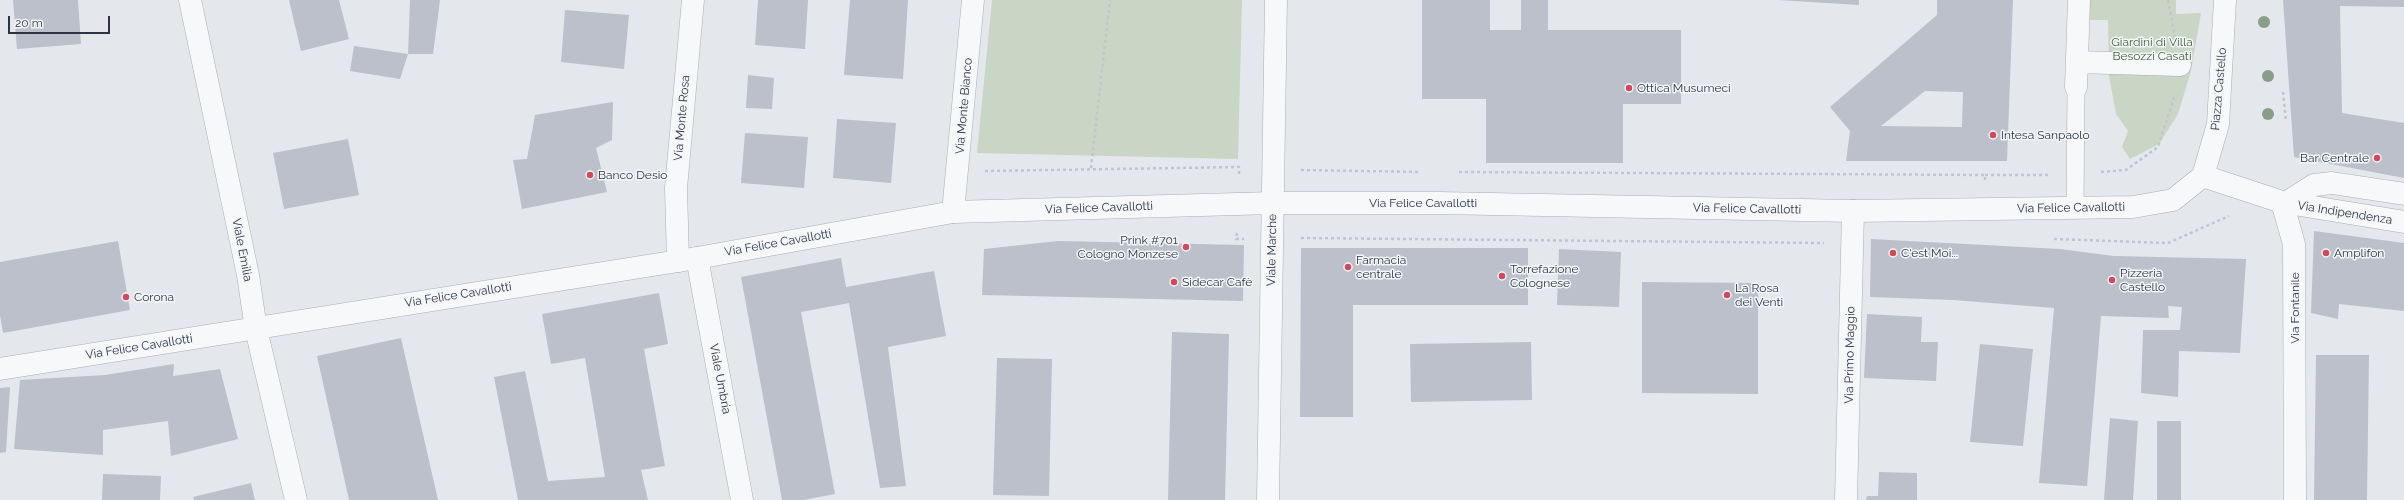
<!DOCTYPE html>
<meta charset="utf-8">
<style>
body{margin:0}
#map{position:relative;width:2404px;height:500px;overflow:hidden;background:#e4e7ec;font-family:Raleway,sans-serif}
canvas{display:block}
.scale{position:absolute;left:8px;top:16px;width:102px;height:18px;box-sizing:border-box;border:2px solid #2b3445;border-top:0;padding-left:5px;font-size:12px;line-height:14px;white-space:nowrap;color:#2b3445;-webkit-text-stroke:3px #f4f6f9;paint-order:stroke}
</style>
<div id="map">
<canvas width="2404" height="500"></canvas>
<div class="scale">20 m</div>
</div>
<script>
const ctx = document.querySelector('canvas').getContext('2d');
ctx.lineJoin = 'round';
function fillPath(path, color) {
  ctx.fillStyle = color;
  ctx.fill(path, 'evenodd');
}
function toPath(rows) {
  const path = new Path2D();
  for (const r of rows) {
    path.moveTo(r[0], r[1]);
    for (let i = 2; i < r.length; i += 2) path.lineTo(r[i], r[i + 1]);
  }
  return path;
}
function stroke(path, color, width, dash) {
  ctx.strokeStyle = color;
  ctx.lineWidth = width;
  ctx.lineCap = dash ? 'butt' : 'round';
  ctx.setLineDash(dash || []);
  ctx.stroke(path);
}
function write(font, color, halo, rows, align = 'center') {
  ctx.font = font + ' Raleway,sans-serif';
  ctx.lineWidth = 3;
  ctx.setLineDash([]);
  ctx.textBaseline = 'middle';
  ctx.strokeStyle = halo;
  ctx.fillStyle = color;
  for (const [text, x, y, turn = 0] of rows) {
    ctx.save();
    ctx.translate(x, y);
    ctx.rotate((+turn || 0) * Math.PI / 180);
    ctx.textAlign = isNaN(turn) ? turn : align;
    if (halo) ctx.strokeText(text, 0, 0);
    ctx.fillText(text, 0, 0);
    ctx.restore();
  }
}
fillPath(toPath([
 [992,0,1242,0,1238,159,977,153],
 [2079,0,2176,0,2176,14,2201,13,2191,71,2178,114,2159,144,2130,159,2122,147,2128,131,2116,114,2109,76,2108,20,2081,20]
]), '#c9d6c5');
fillPath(toPath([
 [13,0,78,0,81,44,17,49],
 [289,0,339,0,349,39,301,51],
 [410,0,440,0,433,54,408,54,400,79,350,71,354,46,408,54],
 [758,0,808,0,805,49,755,45],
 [850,0,908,0,903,79,844,75],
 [1422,0,1490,0,1490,30,1521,30,1521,0,1548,0,1548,30,1681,30,1681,104,1623,104,1623,163,1486,163,1486,99,1422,99],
 [1778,0,1859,0,1859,5],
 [1937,0,2013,0,2007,161,1846,161,1850,131,1830,107,1937,15],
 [1925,91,1963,92,1962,127,1881,126],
 [2283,0,2404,0,2404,7,2340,6,2342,113,2404,123,2404,178,2294,157],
 [565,10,629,15,624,69,561,62],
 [748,75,774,78,772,109,746,108],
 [613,102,612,140,596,148,607,192,522,209,513,160,527,159,535,115],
 [837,119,896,123,891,183,833,178],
 [745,133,808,137,804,188,741,183],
 [348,139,359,195,284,209,273,153],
 [2314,231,2404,243,2404,311,2339,304,2338,319,2311,313],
 [1871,239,2060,249,2114,256,2246,259,2240,353,2179,351,2178,397,2141,393,2143,330,2180,330,2182,307,2168,306,2169,318,2101,316,2087,486,2039,483,2054,308,1953,300,1870,297],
 [118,241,130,310,3,333,0,315,0,262],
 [1058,241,1244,245,1243,301,982,295,984,249],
 [1301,248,1528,248,1528,305,1353,305,1353,417,1300,417],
 [1559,249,1621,252,1619,307,1557,305],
 [841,258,846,287,934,271,946,336,888,347,906,486,880,488,849,303,801,312,835,494,803,500,782,500,741,277],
 [1642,282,1758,283,1758,394,1642,393],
 [659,293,668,344,644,349,665,466,641,470,648,500,518,500,494,377,525,371,548,481,605,477,585,358,551,364,542,314],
 [1867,314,1922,317,1921,342,1938,342,1936,381,1864,378],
 [1172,332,1229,334,1225,500,1168,500],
 [401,338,438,500,349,500,317,356],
 [1531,342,1532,400,1411,402,1410,344],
 [1980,344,2033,349,2023,446,1970,442],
 [2316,355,2369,355,2367,500,2314,500],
 [997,358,1052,359,1049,496,993,495],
 [174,364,173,376,220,369,238,439,171,456,168,421,103,430,103,455,14,449,20,380,105,375],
 [10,387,6,452,0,453,0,388],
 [2110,418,2138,421,2133,500,2104,500],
 [2157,421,2181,421,2181,500,2157,500],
 [1879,472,1917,473,1917,500,1866,500,1867,496,1878,496],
 [103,474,161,476,160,500,102,500],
 [251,483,255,500,194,500,193,497]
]), '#bbc0ca');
const service = toPath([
 [2075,208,2076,87]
]);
const pedestrian = toPath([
 [2077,62,2180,65],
 [2076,87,2079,0],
 [2282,202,2404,222],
 [2286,203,2314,185,2332,183,2404,194]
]);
const minor = toPath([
 [190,0,248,275,256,329,296,500],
 [2203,176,2282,202,2294,244,2295,500],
 [953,212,973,0],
 [697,258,742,500],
 [678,261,676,188,693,0],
 [1268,500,1276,0],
 [1846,500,1853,211]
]);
const tertiary = toPath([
 [0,369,697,258,953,212,1273,203,1439,203,1853,211,2133,207,2173,200,2203,176,2218,124,2225,0]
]);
stroke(service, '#a9aeb7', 18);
stroke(pedestrian, '#a9aeb7', 23);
stroke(minor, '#a9aeb7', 23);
stroke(tertiary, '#a9aeb7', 23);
stroke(toPath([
 [2168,0,2175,37],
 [2283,92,2286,121],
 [1091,168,1110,0],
 [1301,170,1420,172],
 [985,171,1239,167,1239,174],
 [1459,172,1985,175,1985,181],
 [2101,172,2126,170,2158,147,2175,95],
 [1985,175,2048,175],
 [1237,233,1236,239,1244,239],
 [1301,238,1824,243],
 [2054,239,2168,243,2229,216]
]), '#c2c5cb', 2.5, [3, 3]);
stroke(service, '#f7f8fa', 17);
stroke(pedestrian, '#f7f8fa', 22);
stroke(minor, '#f7f8fa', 22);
stroke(tertiary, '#f7f8fa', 22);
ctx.fillStyle = '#899d89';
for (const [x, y] of [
 [2264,22],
 [2268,76],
 [2268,114]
]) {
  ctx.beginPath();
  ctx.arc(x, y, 6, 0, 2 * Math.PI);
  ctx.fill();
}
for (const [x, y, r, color] of [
 [1629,88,4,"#d1495b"],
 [1993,135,4,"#d1495b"],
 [2377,158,4,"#d1495b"],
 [590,175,4,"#d1495b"],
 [1186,247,4,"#d1495b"],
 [1893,253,4,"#d1495b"],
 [2326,253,4,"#d1495b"],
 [1348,267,4,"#d1495b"],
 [1502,276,4,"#d1495b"],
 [2112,280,4,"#d1495b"],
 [1174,282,4,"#d1495b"],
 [1727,295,4,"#d1495b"],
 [126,297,4,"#d1495b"]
]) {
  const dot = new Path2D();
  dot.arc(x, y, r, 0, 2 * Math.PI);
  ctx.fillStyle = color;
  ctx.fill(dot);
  stroke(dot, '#f4f6f9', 1.5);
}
write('12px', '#3f6138', '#f4f6f9', [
 ["Giardini di Villa",2152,42],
 ["Besozzi Casati",2152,56]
]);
write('12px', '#2b3445', '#f4f6f9', [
 ["Ottica Musumeci",1637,88],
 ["Intesa Sanpaolo",2001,135],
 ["Bar Centrale",2369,158,"right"],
 ["Banco Desio",598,175],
 ["Prink #701",1178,240,"right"],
 ["Cologno Monzese",1178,254,"right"],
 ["C'est Moi...",1901,253],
 ["Amplifon",2334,253],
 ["Farmacia",1356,260],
 ["centrale",1356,274],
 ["Torrefazione",1510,269],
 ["Colognese",1510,283],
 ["Pizzeria",2120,273],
 ["Castello",2120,287],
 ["Sidecar Cafè",1182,282],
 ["La Rosa",1735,288],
 ["dei Venti",1735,302],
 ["Corona",134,297]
], 'left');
write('12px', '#2b3445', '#f4f6f9', [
 ["Piazza Castello",2219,89,-85],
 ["Via Monte Bianco",964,106,-85],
 ["Via Monte Rosa",682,118,-85],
 ["Via Felice Cavallotti",1423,203],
 ["Via Felice Cavallotti",1099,208,-2],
 ["Via Felice Cavallotti",2071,208,-1],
 ["Via Felice Cavallotti",1747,209,1],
 ["Via Indipendenza",2345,213,9],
 ["Via Felice Cavallotti",778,243,-10],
 ["Viale Emilia",242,250,79],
 ["Viale Marche",1272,250,-89],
 ["Via Felice Cavallotti",458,295,-9],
 ["Via Fontanile",2295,308,-90],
 ["Via Felice Cavallotti",139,347,-9],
 ["Via Primo Maggio",1850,355,-89],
 ["Viale Umbria",720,379,79]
]);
</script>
